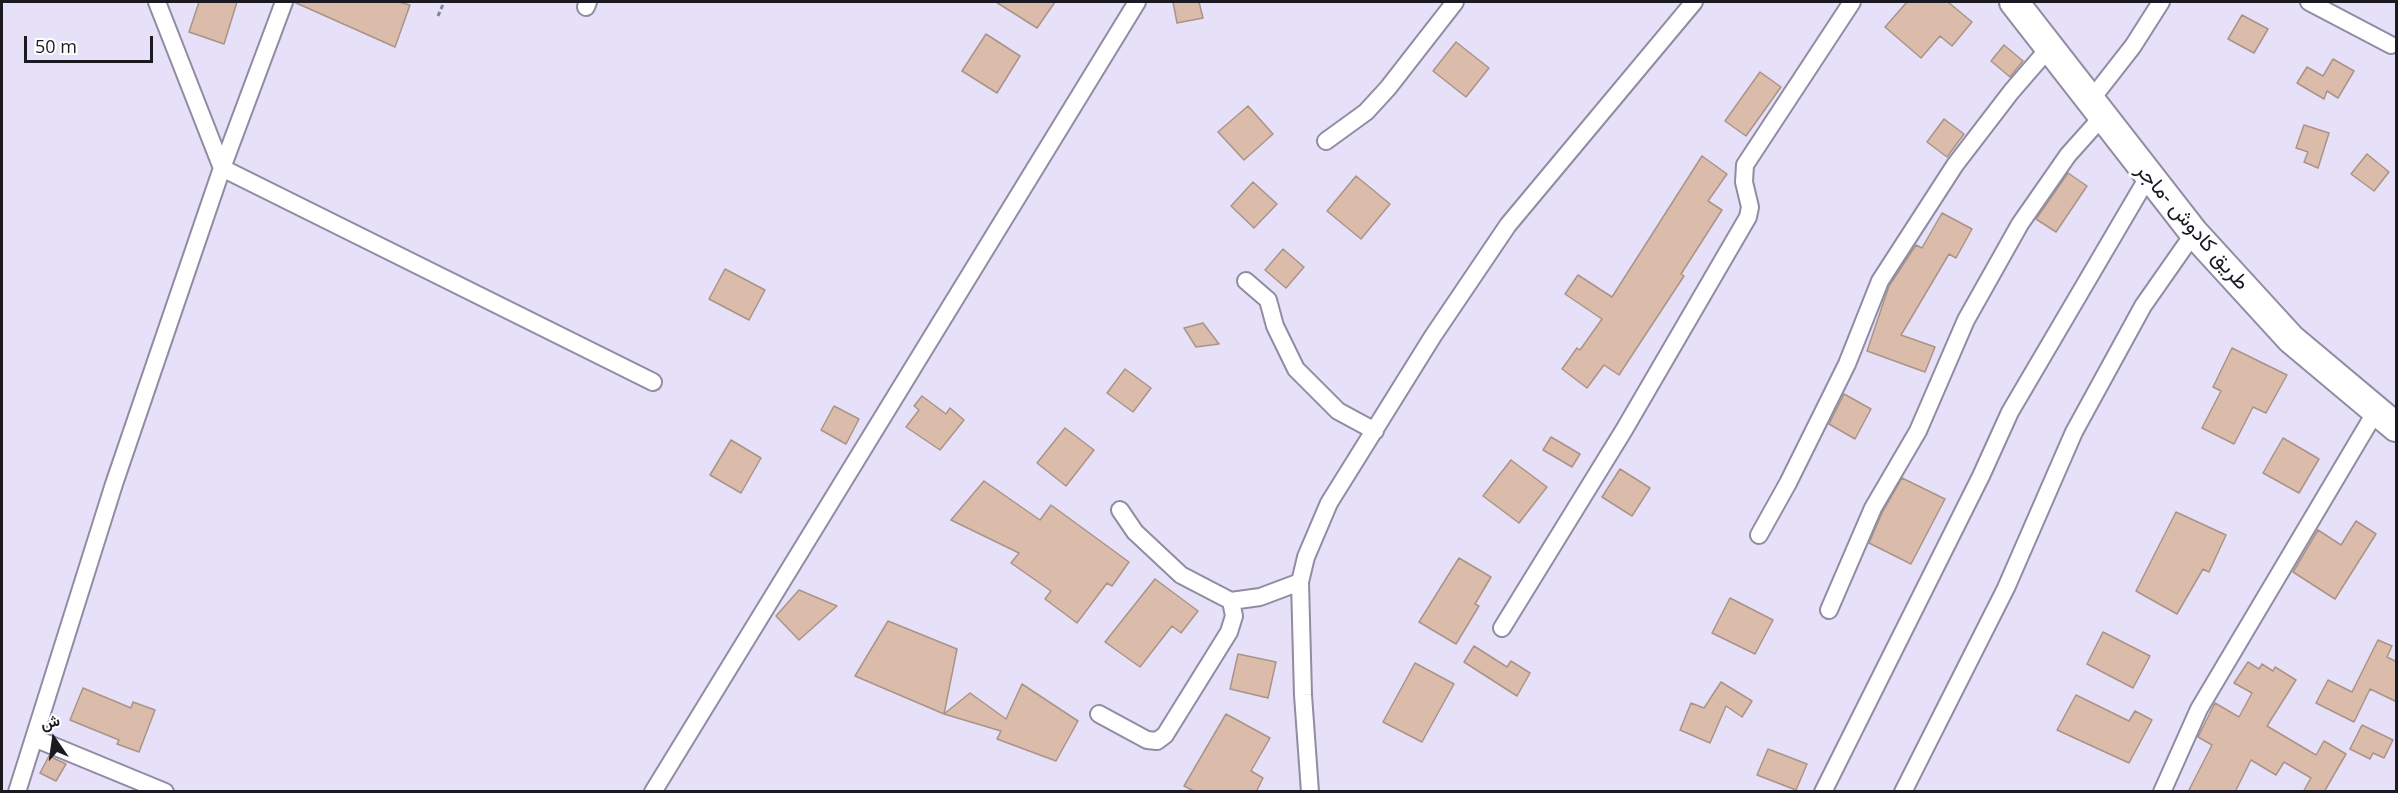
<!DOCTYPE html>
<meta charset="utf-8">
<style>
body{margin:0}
#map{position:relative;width:2398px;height:793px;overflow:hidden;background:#e6e1f9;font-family:"Open Sans",Vazirmatn,sans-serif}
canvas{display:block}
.frame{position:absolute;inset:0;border:3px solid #1b1921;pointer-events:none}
.north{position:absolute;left:24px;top:709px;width:60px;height:60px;-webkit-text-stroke:4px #fff;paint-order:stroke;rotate:347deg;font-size:16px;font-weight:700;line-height:24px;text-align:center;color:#1b1921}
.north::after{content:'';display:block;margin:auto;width:21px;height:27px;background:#1b1921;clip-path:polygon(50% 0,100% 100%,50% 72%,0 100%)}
.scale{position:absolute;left:24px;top:36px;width:129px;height:27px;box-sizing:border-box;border:3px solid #1b1921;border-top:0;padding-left:8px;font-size:18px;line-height:21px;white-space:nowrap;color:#1b1921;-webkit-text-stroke:4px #fff;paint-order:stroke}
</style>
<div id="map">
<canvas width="2398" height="793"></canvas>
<div class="frame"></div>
<div class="north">ش</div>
<div class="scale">50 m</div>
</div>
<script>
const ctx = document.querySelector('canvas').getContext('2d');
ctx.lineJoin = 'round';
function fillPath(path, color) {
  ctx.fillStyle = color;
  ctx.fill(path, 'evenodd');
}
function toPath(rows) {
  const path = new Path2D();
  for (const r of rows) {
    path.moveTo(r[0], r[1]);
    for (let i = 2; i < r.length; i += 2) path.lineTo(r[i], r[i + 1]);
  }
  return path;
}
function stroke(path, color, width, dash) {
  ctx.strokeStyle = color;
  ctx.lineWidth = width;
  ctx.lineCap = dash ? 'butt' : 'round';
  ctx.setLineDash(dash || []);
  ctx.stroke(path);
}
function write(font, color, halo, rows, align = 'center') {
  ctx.font = font + ' "Open Sans",Vazirmatn,sans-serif';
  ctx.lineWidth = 6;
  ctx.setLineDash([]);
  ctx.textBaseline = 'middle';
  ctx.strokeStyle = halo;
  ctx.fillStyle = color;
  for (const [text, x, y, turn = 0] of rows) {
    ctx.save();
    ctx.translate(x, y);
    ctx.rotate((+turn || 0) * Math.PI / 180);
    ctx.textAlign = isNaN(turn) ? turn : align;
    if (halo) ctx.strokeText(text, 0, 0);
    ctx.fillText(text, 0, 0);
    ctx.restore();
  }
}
const building = toPath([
 [199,2,237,2,224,44,189,32,199,2],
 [294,2,399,2,410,5,395,47,294,2],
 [996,2,1055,2,1037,28,996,2],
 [1173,2,1199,2,1203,18,1177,23,1173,2],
 [1907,2,1948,2,1972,22,1952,46,1940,36,1921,58,1885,27,1907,2],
 [2242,15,2268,29,2254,53,2228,39,2242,15],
 [986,34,1020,56,997,93,962,71,986,34],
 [1456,42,1489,68,1466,97,1433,71,1456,42],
 [2004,45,2023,61,2010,77,1991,61,2004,45],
 [2333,59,2354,71,2338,98,2327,91,2324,99,2297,83,2307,67,2323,76,2333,59],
 [1760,72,1781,87,1746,136,1725,121,1760,72],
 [1248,106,1273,134,1244,160,1218,132,1248,106],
 [1944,119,1964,134,1947,157,1927,142,1944,119],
 [2304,125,2329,133,2318,168,2304,162,2308,152,2296,148,2304,125],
 [2367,154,2389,172,2374,191,2351,174,2367,154],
 [1702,156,1727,174,1708,201,1722,210,1681,274,1684,276,1619,375,1604,365,1587,388,1562,369,1577,348,1580,350,1602,319,1565,294,1578,275,1612,297,1702,156],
 [2068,173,2087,186,2056,232,2036,219,2068,173],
 [1356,176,1390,204,1361,239,1327,211,1356,176],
 [1253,182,1277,204,1254,228,1231,206,1253,182],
 [1942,213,1972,229,1956,258,1949,254,1901,335,1935,347,1925,372,1867,351,1889,286,1916,245,1922,248,1942,213],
 [1283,249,1304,267,1286,288,1265,270,1283,249],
 [725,269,765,290,749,320,709,299,725,269],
 [1203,323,1219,344,1196,347,1184,328,1203,323],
 [2232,348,2287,375,2266,413,2253,407,2234,444,2202,428,2221,391,2213,387,2232,348],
 [1125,369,1151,388,1133,412,1107,393,1125,369],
 [1844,394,1871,409,1855,439,1829,424,1844,394],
 [922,396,946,414,950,408,964,420,940,450,906,427,919,410,914,406,922,396],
 [834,406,859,419,846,444,821,430,834,406],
 [1065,428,1094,450,1066,486,1037,463,1065,428],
 [1551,437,1580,454,1572,467,1543,450,1551,437],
 [2283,438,2319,459,2299,493,2263,473,2283,438],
 [731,440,761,458,741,493,710,475,731,440],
 [1511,460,1547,487,1519,523,1483,496,1511,460],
 [1620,469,1650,488,1632,516,1602,497,1620,469],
 [1902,478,1945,499,1911,564,1869,543,1882,513,1902,478],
 [984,481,1040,520,1051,505,1129,562,1112,586,1107,583,1077,623,1045,599,1051,591,1011,563,1019,553,951,520,984,481],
 [2176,512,2226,535,2209,572,2203,569,2177,614,2136,591,2176,512],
 [2356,521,2376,534,2335,599,2293,572,2318,530,2341,545,2356,521],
 [1459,558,1491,577,1475,604,1479,606,1456,644,1419,622,1459,558],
 [1155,579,1198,611,1181,633,1172,626,1140,667,1105,642,1155,579],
 [799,590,837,606,799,640,776,616,799,590],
 [1730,598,1773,620,1755,654,1712,633,1730,598],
 [888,621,957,649,944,714,855,676,888,621],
 [2103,632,2150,656,2133,688,2087,664,2103,632],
 [2378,640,2392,646,2387,657,2397,662,2397,702,2370,689,2354,722,2316,703,2328,680,2352,692,2378,640],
 [1474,646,1507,667,1511,661,1530,673,1517,696,1464,662,1474,646],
 [1238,654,1276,662,1268,698,1230,689,1238,654],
 [2248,662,2259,669,2262,664,2273,671,2275,667,2296,680,2267,726,2316,755,2324,741,2346,754,2324,792,2303,792,2311,778,2284,762,2276,775,2251,760,2235,792,2188,792,2212,745,2198,737,2215,703,2239,717,2252,693,2234,683,2248,662],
 [1415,663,1454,684,1422,742,1383,722,1415,663],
 [1721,682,1752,701,1742,717,1726,706,1710,743,1680,730,1691,703,1704,708,1721,682],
 [1022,684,1078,721,1056,761,997,739,1001,731,944,714,970,693,1006,719,1022,684],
 [83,688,131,708,133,702,155,710,139,752,117,744,119,740,70,720,83,688],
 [2076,695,2129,721,2135,711,2152,720,2129,763,2057,730,2076,695],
 [1226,714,1270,738,1251,771,1263,778,1256,792,1196,792,1184,786,1226,714],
 [2362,725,2393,740,2384,758,2373,753,2370,759,2350,749,2362,725],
 [1768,749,1807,764,1796,790,1757,775,1768,749],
 [49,756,66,764,56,781,40,773,49,756]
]);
fillPath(building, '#dbbcab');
stroke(building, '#aa9387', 1.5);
const minor = toPath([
 [157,2,222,168,653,382],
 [2309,2,2391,45],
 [586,7,588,2],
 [2090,101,2133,46,2161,2],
 [1326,141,1366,112,1388,88,1455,2],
 [1246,281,1268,300,1275,326,1296,369,1338,411,1375,431],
 [1120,510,1135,532,1181,575,1231,601,1260,597,1300,582],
 [1759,535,1788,483,1847,364,1880,281,1955,165,2011,92,2049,48],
 [1829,610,1873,508,1918,431,1966,320,2020,224,2068,155,2102,117],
 [1502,628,1624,430,1748,217,1750,207,1744,182,1745,165,1852,2],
 [1099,714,1147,740,1157,741,1165,735,1229,632,1234,616,1231,601],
 [34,738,165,792],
 [17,792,114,484,222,168,284,2],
 [653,792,1137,2],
 [1310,792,1303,695,1300,582,1306,557,1329,503,1433,336,1508,225,1694,2],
 [1823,792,1981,476,2010,412,2148,177],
 [1903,792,2006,588,2074,432,2143,306,2194,233],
 [2162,792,2199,709,2376,411]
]);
const trunk = toPath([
 [2014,2,2194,233,2291,339,2396,427]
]);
stroke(minor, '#908ca2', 20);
stroke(trunk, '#908ca2', 32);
stroke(toPath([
 [438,16,444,2]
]), '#868293', 3, [4.5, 3]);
stroke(minor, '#fff', 16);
stroke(trunk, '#fff', 28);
write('21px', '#1b1921', '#fff', [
 ["طريق كادوش -ماجر",2192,227,49]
]);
</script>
